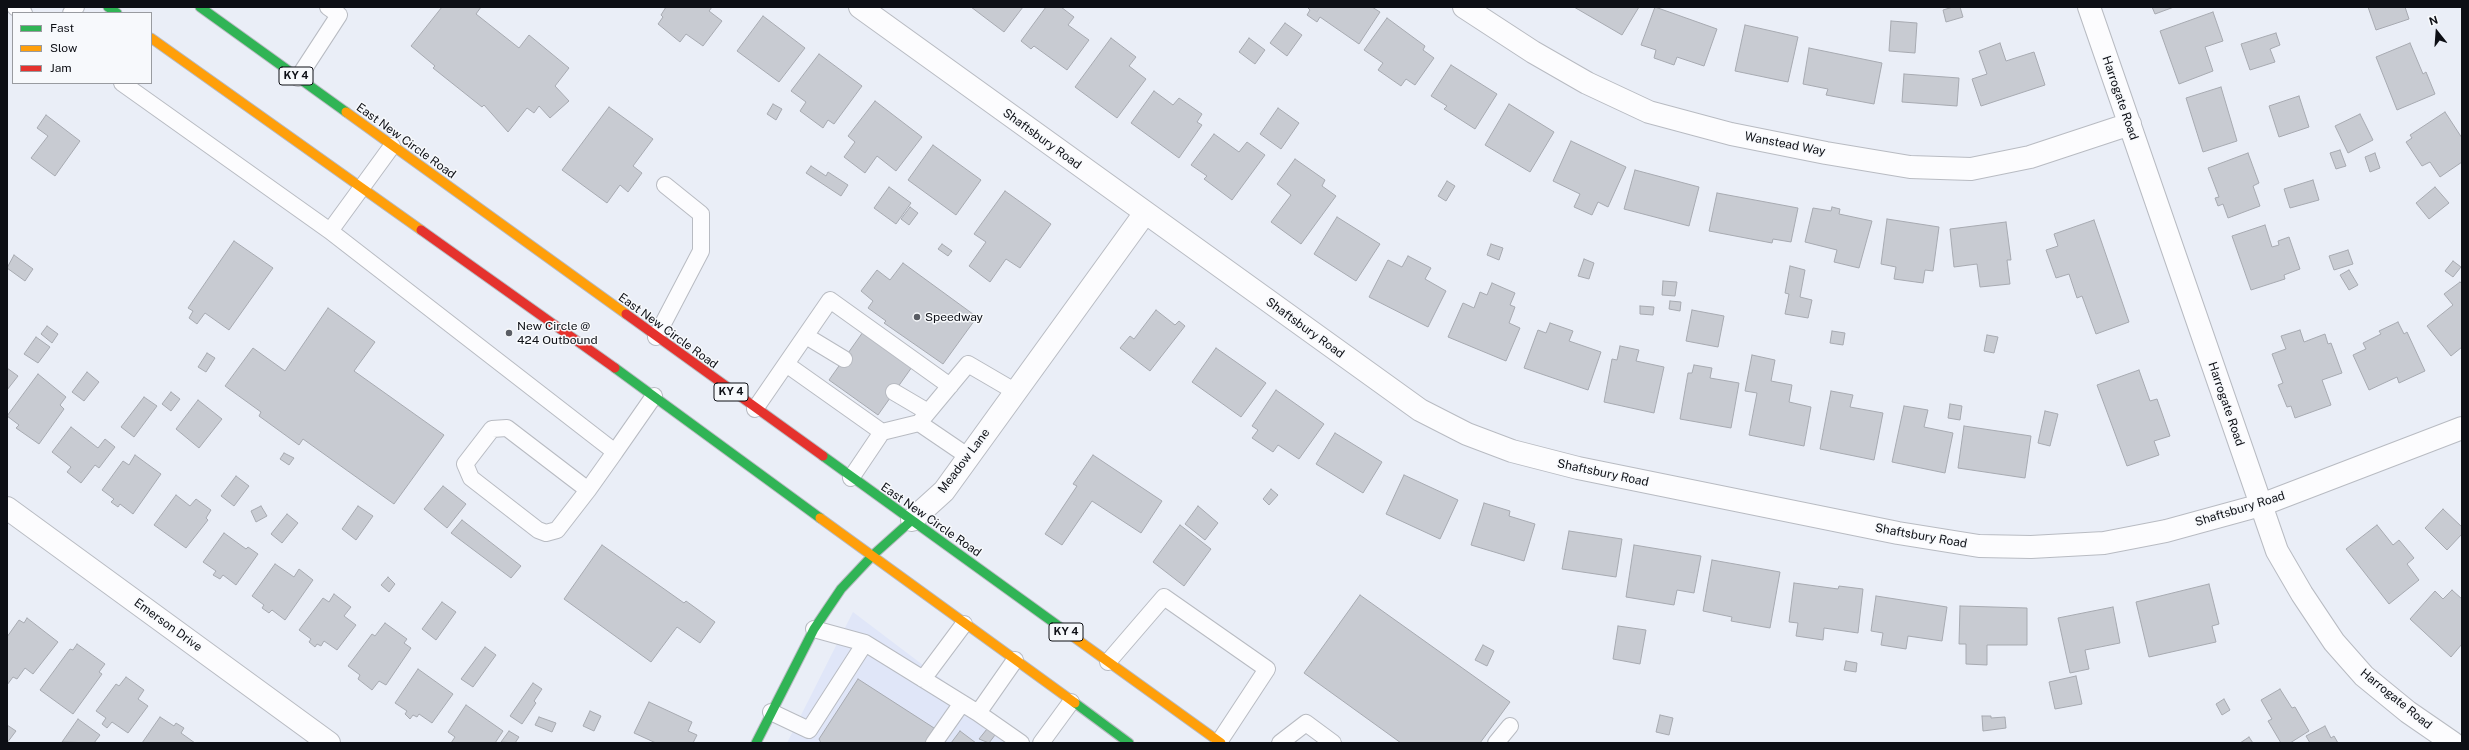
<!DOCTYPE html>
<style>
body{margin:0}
#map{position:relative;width:2469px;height:750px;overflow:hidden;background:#eaeef7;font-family:"Public Sans",sans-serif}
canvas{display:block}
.frame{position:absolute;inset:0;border:8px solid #0d0f15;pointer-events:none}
.legend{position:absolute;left:12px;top:12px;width:140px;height:72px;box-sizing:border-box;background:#f7f9fc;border:1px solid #999ba0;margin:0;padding:5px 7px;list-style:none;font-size:12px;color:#0d0f15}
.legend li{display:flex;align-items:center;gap:8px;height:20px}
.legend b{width:20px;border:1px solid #999ba0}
.north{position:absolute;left:2417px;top:12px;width:40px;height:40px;-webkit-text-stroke:3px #f7f9fc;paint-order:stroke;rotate:343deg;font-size:11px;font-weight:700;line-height:16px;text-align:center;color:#0d0f15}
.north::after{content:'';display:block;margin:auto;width:14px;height:18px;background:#0d0f15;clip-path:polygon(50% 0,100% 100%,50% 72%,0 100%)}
</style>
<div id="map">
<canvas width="2469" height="750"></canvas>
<div class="frame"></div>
<ul class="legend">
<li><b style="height:5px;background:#30b455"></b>Fast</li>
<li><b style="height:5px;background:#ff9f0a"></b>Slow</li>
<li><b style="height:5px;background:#e5322d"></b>Jam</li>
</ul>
<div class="north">N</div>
</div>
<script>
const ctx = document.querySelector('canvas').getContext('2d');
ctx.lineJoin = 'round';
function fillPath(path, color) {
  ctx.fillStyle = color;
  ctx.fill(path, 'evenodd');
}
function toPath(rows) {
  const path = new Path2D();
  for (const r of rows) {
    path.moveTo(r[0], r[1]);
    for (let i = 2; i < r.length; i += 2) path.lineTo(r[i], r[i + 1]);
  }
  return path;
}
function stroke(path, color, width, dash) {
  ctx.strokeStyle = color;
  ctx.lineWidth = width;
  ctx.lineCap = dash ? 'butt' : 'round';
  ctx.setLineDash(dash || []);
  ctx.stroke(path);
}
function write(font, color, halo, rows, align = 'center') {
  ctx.font = font + ' "Public Sans",sans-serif';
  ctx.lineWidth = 3;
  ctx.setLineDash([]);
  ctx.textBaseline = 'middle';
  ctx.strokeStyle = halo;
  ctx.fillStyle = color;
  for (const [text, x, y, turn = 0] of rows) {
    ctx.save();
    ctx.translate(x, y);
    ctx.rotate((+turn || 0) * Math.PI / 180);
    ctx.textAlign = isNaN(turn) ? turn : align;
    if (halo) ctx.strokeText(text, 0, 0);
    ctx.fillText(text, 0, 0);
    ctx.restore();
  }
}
fillPath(toPath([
 [853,612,1026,743,787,743]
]), '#e0e6f8');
const building = toPath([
 [442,7,481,7,476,14,519,48,529,35,569,68,555,86,569,101,550,118,539,106,534,113,527,108,508,132,484,105,482,107,433,68,435,66,411,46,442,7],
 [666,7,712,7,709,11,722,21,703,46,686,34,680,42,658,24,663,17,661,15,666,7],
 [971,7,1023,7,1004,32,971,7],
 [1046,7,1061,7,1074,17,1068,25,1089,40,1067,70,1034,46,1031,49,1021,41,1046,7],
 [1372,7,1380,12,1359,44,1320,17,1317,22,1307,15,1310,10,1307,7,1372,7],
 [1574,7,1639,7,1622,35,1574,7],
 [1655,7,1717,29,1704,66,1677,57,1674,65,1654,58,1656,50,1641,45,1655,7],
 [1953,7,1960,7,1963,17,1946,22,1943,10,1953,7],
 [2152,7,2174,7,2155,14,2152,7],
 [2368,7,2405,7,2409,19,2376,30,2368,7],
 [2213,12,2223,41,2205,47,2213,71,2179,84,2160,31,2213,12],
 [763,16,805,48,779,82,737,51,763,16],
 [1387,18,1425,46,1423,50,1434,58,1415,85,1406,79,1401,86,1378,70,1383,63,1364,50,1387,18],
 [1891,21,1917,23,1915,53,1889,51,1891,21],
 [1285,23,1302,35,1287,56,1270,43,1285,23],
 [1745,25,1798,37,1788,82,1735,71,1745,25],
 [2276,33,2280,45,2270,49,2275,62,2250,70,2241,44,2276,33],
 [1111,38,1136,57,1129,66,1146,79,1117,118,1075,87,1111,38],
 [1249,38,1265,50,1255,64,1239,52,1249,38],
 [2000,43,2006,61,2034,52,2045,85,1981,106,1972,79,1987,74,1979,51,2000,43],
 [2410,43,2423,74,2426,72,2435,94,2397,110,2376,57,2410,43],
 [1809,48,1882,63,1874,104,1826,95,1828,89,1803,84,1809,48],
 [819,54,862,86,834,124,828,120,823,128,800,111,806,102,791,91,819,54],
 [1451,65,1497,94,1475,129,1444,109,1447,106,1431,96,1451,65],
 [1904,74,1959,78,1957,106,1902,102,1904,74],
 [2221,87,2237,141,2203,152,2186,98,2221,87],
 [1154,91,1173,105,1179,98,1202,114,1197,122,1202,125,1179,158,1131,123,1154,91],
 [2299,96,2309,127,2279,137,2269,106,2299,96],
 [875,101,922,137,896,171,877,156,865,173,844,157,855,142,848,136,875,101],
 [773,104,782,109,776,120,767,114,773,104],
 [1509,104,1554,132,1530,172,1485,145,1509,104],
 [609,107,653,139,633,166,642,173,628,192,620,185,607,203,562,170,609,107],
 [1278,108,1299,123,1281,149,1260,134,1278,108],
 [2445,112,2462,138,2462,162,2440,177,2430,162,2422,166,2406,142,2412,138,2410,135,2445,112],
 [2360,114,2373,140,2348,153,2335,126,2360,114],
 [46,115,80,141,55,176,31,158,48,136,37,128,46,115],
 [1214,134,1239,152,1247,142,1265,155,1232,200,1204,179,1207,176,1191,165,1214,134],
 [1571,141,1626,167,1608,207,1598,202,1592,215,1574,207,1580,194,1553,181,1571,141],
 [933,145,981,180,956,215,908,180,933,145],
 [2340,150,2346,166,2336,169,2330,153,2340,150],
 [2248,153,2259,183,2253,186,2260,206,2228,218,2223,204,2218,206,2215,198,2219,197,2208,168,2248,153],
 [2375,153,2380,168,2370,172,2365,157,2375,153],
 [1295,159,1325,180,1322,186,1336,196,1301,244,1271,222,1291,195,1277,184,1295,159],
 [811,166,826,176,828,172,848,185,841,196,806,173,811,166],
 [1635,170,1699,187,1689,226,1624,209,1635,170],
 [2313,180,2319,200,2290,208,2284,189,2313,180],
 [1447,181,1455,186,1446,201,1438,196,1447,181],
 [889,187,911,203,896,224,874,208,889,187],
 [2435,187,2449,203,2429,219,2416,203,2435,187],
 [1005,191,1051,224,1020,268,1006,259,990,282,969,266,986,242,974,234,1005,191],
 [1717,193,1798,208,1791,242,1773,239,1772,243,1709,231,1717,193],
 [910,207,918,213,909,225,901,219,910,207],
 [1832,207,1840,209,1839,214,1872,221,1859,268,1834,262,1837,250,1805,242,1813,208,1831,211,1832,207],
 [1337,217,1380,244,1356,281,1314,254,1337,217],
 [1887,219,1939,227,1933,271,1925,270,1923,283,1894,279,1896,267,1881,264,1887,219],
 [2094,220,2129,322,2096,334,2082,296,2077,298,2069,274,2056,278,2046,250,2058,246,2054,234,2094,220],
 [2006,222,2011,260,2007,260,2010,284,1980,287,1977,264,1954,267,1950,229,2006,222],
 [2265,225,2272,247,2279,245,2278,241,2289,237,2300,269,2284,275,2285,279,2251,290,2232,236,2265,225],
 [234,241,273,268,229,330,205,313,197,324,189,318,193,311,188,308,234,241],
 [942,244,952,251,948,256,938,249,942,244],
 [1491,244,1503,248,1499,260,1487,255,1491,244],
 [2348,250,2353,264,2334,270,2329,256,2348,250],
 [14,255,33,269,25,281,7,268,14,255],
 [1408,256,1431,268,1425,279,1446,291,1428,327,1369,297,1388,260,1402,267,1408,256],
 [1584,259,1594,263,1589,279,1578,276,1584,259],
 [2453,261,2461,267,2453,277,2445,271,2453,261],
 [903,263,977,317,943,364,884,323,886,321,868,308,873,301,861,291,877,270,890,280,903,263],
 [1790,266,1805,270,1800,297,1812,300,1808,318,1785,314,1789,294,1785,293,1790,266],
 [2349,270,2358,285,2349,290,2340,275,2349,270],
 [1663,281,1677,282,1675,296,1662,295,1663,281],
 [2460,282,2462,284,2462,347,2451,356,2427,326,2453,305,2444,294,2460,282],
 [1492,283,1515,293,1510,305,1515,307,1509,323,1520,328,1506,361,1448,337,1463,303,1474,308,1480,292,1487,295,1492,283],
 [1670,301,1681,302,1680,311,1669,309,1670,301],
 [1640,306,1654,307,1653,315,1640,314,1640,306],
 [328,308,375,342,354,371,444,435,394,504,303,439,299,445,259,416,261,412,225,386,253,348,285,371,328,308],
 [1156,310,1175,325,1179,321,1185,326,1150,371,1120,348,1130,336,1134,339,1156,310],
 [1692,310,1724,316,1718,347,1686,341,1692,310],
 [2398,322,2404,334,2407,332,2425,371,2399,383,2397,377,2369,390,2353,355,2366,349,2363,343,2381,334,2379,331,2398,322],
 [1550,323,1573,331,1569,341,1601,352,1588,390,1524,368,1538,330,1546,333,1550,323],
 [47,326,58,334,52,343,41,334,47,326],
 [2300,330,2304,342,2325,334,2328,344,2331,343,2342,373,2322,380,2331,405,2295,418,2291,406,2287,407,2278,385,2283,383,2272,354,2286,349,2281,336,2300,330],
 [1832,331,1845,333,1843,345,1830,343,1832,331],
 [863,332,912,367,878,415,829,380,863,332],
 [1987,335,1998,337,1994,353,1984,351,1987,335],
 [36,337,50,347,38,363,24,354,36,337],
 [1620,346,1639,350,1636,361,1664,367,1654,413,1604,402,1612,359,1617,360,1620,346],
 [1216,348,1266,383,1241,417,1192,382,1216,348],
 [207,353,215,358,206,372,198,367,207,353],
 [1752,355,1775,360,1771,381,1792,385,1789,402,1811,407,1804,446,1749,435,1757,393,1745,391,1752,355],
 [1694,365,1712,368,1710,378,1739,383,1731,428,1680,419,1688,373,1692,373,1694,365],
 [7,368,18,376,7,390,7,368],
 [2139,370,2150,401,2157,399,2170,436,2154,441,2159,455,2127,466,2097,385,2139,370],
 [87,372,99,382,84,401,72,392,87,372],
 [38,374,66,397,60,405,64,409,39,444,16,428,19,425,7,416,38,374],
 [1276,390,1324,424,1299,459,1278,445,1273,452,1252,438,1258,430,1252,426,1276,390],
 [1831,391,1853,395,1850,407,1883,413,1874,460,1820,449,1831,391],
 [171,392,180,399,171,411,162,404,171,392],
 [144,397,157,406,134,437,121,427,144,397],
 [198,400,222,419,199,448,176,429,198,400],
 [1950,404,1962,406,1960,420,1948,418,1950,404],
 [1904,406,1928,410,1924,427,1953,433,1945,473,1892,462,1904,406],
 [2045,411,2058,414,2050,446,2038,443,2045,411],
 [1964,426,2031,436,2025,478,1958,468,1964,426],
 [71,427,98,448,105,439,115,447,99,468,95,465,81,483,67,472,71,467,52,452,71,427],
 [1335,433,1382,462,1363,493,1316,464,1335,433],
 [284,453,294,458,289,465,280,459,284,453],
 [135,455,161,474,133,514,120,504,118,507,111,502,114,499,102,490,123,461,129,465,135,455],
 [1093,455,1162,501,1141,533,1092,501,1062,545,1045,534,1077,486,1073,484,1093,455],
 [1404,475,1458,500,1440,539,1386,514,1404,475],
 [236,476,249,486,234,506,221,496,236,476],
 [443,486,466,504,447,528,424,509,443,486],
 [1271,489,1278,495,1269,505,1263,499,1271,489],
 [176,495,190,506,196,499,211,510,206,518,208,520,186,548,154,525,176,495],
 [1484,503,1510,511,1509,516,1535,524,1524,561,1471,545,1484,503],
 [261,506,267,516,256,522,251,511,261,506],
 [358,506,373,516,356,540,342,529,358,506],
 [1198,506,1218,523,1205,540,1185,524,1198,506],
 [2443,509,2462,527,2462,534,2447,550,2425,528,2443,509],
 [287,514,298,523,282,543,271,534,287,514],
 [462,520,521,566,511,578,451,533,462,520],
 [1180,525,1211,549,1184,586,1153,562,1180,525],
 [2377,525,2393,545,2399,540,2414,558,2407,564,2419,580,2389,604,2346,549,2377,525],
 [1569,531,1622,539,1616,577,1562,569,1569,531],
 [224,533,246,549,248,547,258,554,236,585,223,575,220,579,213,575,216,571,203,562,224,533],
 [602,545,684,603,686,601,715,622,700,643,677,627,651,662,564,599,602,545],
 [1634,545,1701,556,1694,593,1677,590,1674,605,1626,597,1634,545],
 [1712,560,1780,572,1770,628,1731,621,1732,617,1703,611,1712,560],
 [275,564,294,577,299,569,313,580,285,620,272,610,269,613,262,608,264,605,252,596,275,564],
 [388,577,395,584,389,592,381,585,388,577],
 [1794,583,1838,589,1839,586,1863,589,1858,633,1824,628,1823,640,1796,636,1798,623,1789,622,1794,583],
 [2209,584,2219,624,2212,626,2216,642,2149,657,2136,602,2209,584],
 [2452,590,2462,599,2462,644,2451,657,2410,619,2435,591,2443,599,2452,590],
 [334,594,351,607,344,616,356,625,337,650,324,641,321,646,317,644,315,647,309,642,311,639,299,630,323,598,329,602,334,594],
 [1360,595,1510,702,1480,743,1401,743,1304,673,1360,595],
 [1876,596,1947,607,1942,641,1908,636,1906,649,1881,645,1883,633,1871,631,1876,596],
 [442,602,456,612,436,640,422,629,442,602],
 [1960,606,2027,608,2027,645,1987,645,1987,665,1966,664,1966,644,1959,644,1960,606],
 [2113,607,2120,643,2085,650,2089,669,2070,673,2058,618,2113,607],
 [27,618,58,642,33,674,25,668,17,679,13,677,7,685,7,637,19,620,24,623,27,618],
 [385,623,407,639,404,643,411,648,386,685,379,681,372,690,358,679,360,675,348,666,372,634,375,636,385,623],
 [1618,626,1646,630,1640,664,1613,659,1618,626],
 [77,644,105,664,99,672,102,674,73,714,40,690,70,649,73,650,77,644],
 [1483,645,1494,651,1487,666,1475,660,1483,645],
 [485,647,496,655,473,687,461,679,485,647],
 [1846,661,1857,663,1856,672,1844,670,1846,661],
 [418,669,453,694,432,723,419,714,417,717,413,715,410,719,405,714,407,711,395,703,418,669],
 [2076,676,2082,704,2055,709,2049,682,2076,676],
 [126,677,144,690,138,699,148,706,128,733,112,722,107,728,102,724,106,718,96,711,116,684,119,686,126,677],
 [858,679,934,728,925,743,821,743,819,739,858,679],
 [533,683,542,689,534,701,536,703,522,724,510,716,533,683],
 [2280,689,2292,708,2295,707,2309,731,2290,743,2281,743,2268,721,2272,719,2261,700,2280,689],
 [2224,699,2230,710,2222,715,2216,704,2224,699],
 [649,702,692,722,688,731,697,735,693,743,656,743,634,733,649,702],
 [466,705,503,731,495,743,451,743,455,737,448,732,466,705],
 [590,711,601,716,594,731,583,726,590,711],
 [1660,715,1673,718,1669,735,1656,732,1660,715],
 [1982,716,1991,716,1991,718,2005,717,2006,728,1983,731,1982,716],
 [160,717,174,726,176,723,184,728,181,733,195,743,142,743,160,717],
 [539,717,556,723,552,732,535,725,539,717],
 [78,719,100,735,94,743,62,742,78,719],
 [7,725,16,731,7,743,7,725],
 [2325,726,2331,738,2334,736,2338,743,2310,743,2306,736,2325,726],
 [987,729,995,735,989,743,979,739,987,729],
 [509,731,519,737,515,743,501,742,509,731],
 [960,731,976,743,951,743,960,731],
 [2249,737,2253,743,2240,743,2249,737]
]);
fillPath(building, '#c8cbd2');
stroke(building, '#a7aab1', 1);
const lane = toPath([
 [15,7,24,13],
 [71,13,76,7],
 [298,78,339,15,328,7],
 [122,83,330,231,615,452,654,396],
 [330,231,392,146],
 [806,336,844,359],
 [656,337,701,251,701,214,665,185],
 [786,364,882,432,919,423],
 [894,392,928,412],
 [755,409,830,300,950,386],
 [969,457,919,423,968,364,1016,392],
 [851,478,882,432],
 [588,490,507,428,492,429,465,464,471,478,538,530,546,533,557,530,588,490,615,452],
 [814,629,865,643,978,713,1021,743],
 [1108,662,1164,597,1267,669,1219,742],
 [923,679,964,624],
 [771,712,809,730,865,643],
 [978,713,1015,660],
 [934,743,962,703],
 [1041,743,1071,702],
 [1280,743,1306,723,1333,743],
 [1496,743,1510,726]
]);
const street = toPath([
 [860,7,1420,410,1467,434,1512,451,1578,468,1898,533,1979,546,2031,547,2104,543,2166,531,2261,505,2462,428],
 [1464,7,1533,52,1587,83,1649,112,1731,134,1826,153,1910,167,1971,169,2030,157,2130,124],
 [2089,7,2277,551,2302,594,2334,642,2364,676,2408,712,2453,743],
 [7,508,329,743],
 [912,520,944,491,1145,213]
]);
const fast = toPath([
 [108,7,117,13],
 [200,7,346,112],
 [615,368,820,518],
 [823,456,1064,630],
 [1075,703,1129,743],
 [756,743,814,629,841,589,873,555,912,520]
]);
const slow = toPath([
 [151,38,421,230],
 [346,112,626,314],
 [820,518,1075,703],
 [1064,630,1221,743]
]);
const jam = toPath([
 [421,230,615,368],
 [626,314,823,456]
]);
stroke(lane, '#b8bbc2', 18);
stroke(street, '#b8bbc2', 24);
stroke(fast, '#b8bbc2', 11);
stroke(slow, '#b8bbc2', 11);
stroke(jam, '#b8bbc2', 11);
stroke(lane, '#fcfcfe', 16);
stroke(street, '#fcfcfe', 22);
stroke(fast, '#30b455', 9);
stroke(slow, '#ff9f0a', 9);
stroke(jam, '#e5322d', 9);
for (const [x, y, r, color] of [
 [917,317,4,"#5a5d64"],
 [509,333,4,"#5a5d64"]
]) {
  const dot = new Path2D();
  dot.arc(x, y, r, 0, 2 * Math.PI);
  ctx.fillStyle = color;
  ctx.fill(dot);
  stroke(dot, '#f7f9fc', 1.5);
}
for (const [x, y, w] of [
 [296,76,34],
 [731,392,34],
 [1066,632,34]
]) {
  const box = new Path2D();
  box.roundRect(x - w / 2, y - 9, w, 18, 3);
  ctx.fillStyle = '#f7f9fc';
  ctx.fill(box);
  stroke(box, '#0d0f15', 1);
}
write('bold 11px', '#0d0f15', null, [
 ["KY 4",296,76],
 ["KY 4",731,392],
 ["KY 4",1066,632]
]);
write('12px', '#0d0f15', '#f7f9fc', [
 ["Harrogate Road",2120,98,71],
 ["Shaftsbury Road",1042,139,36],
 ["East New Circle Road",406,141,36],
 ["Wanstead Way",1785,144,11],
 ["Shaftsbury Road",1305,328,36],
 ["East New Circle Road",668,331,36],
 ["Harrogate Road",2226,404,71],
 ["Meadow Lane",964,461,-53],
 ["Shaftsbury Road",1603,473,12],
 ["Shaftsbury Road",2240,509,-17],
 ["East New Circle Road",931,520,35],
 ["Shaftsbury Road",1921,536,10],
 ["Emerson Drive",168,625,36],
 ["Harrogate Road",2396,699,39]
]);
write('12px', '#0d0f15', '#f7f9fc', [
 ["Speedway",925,317],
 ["New Circle @",517,326],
 ["424 Outbound",517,340]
], 'left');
</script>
